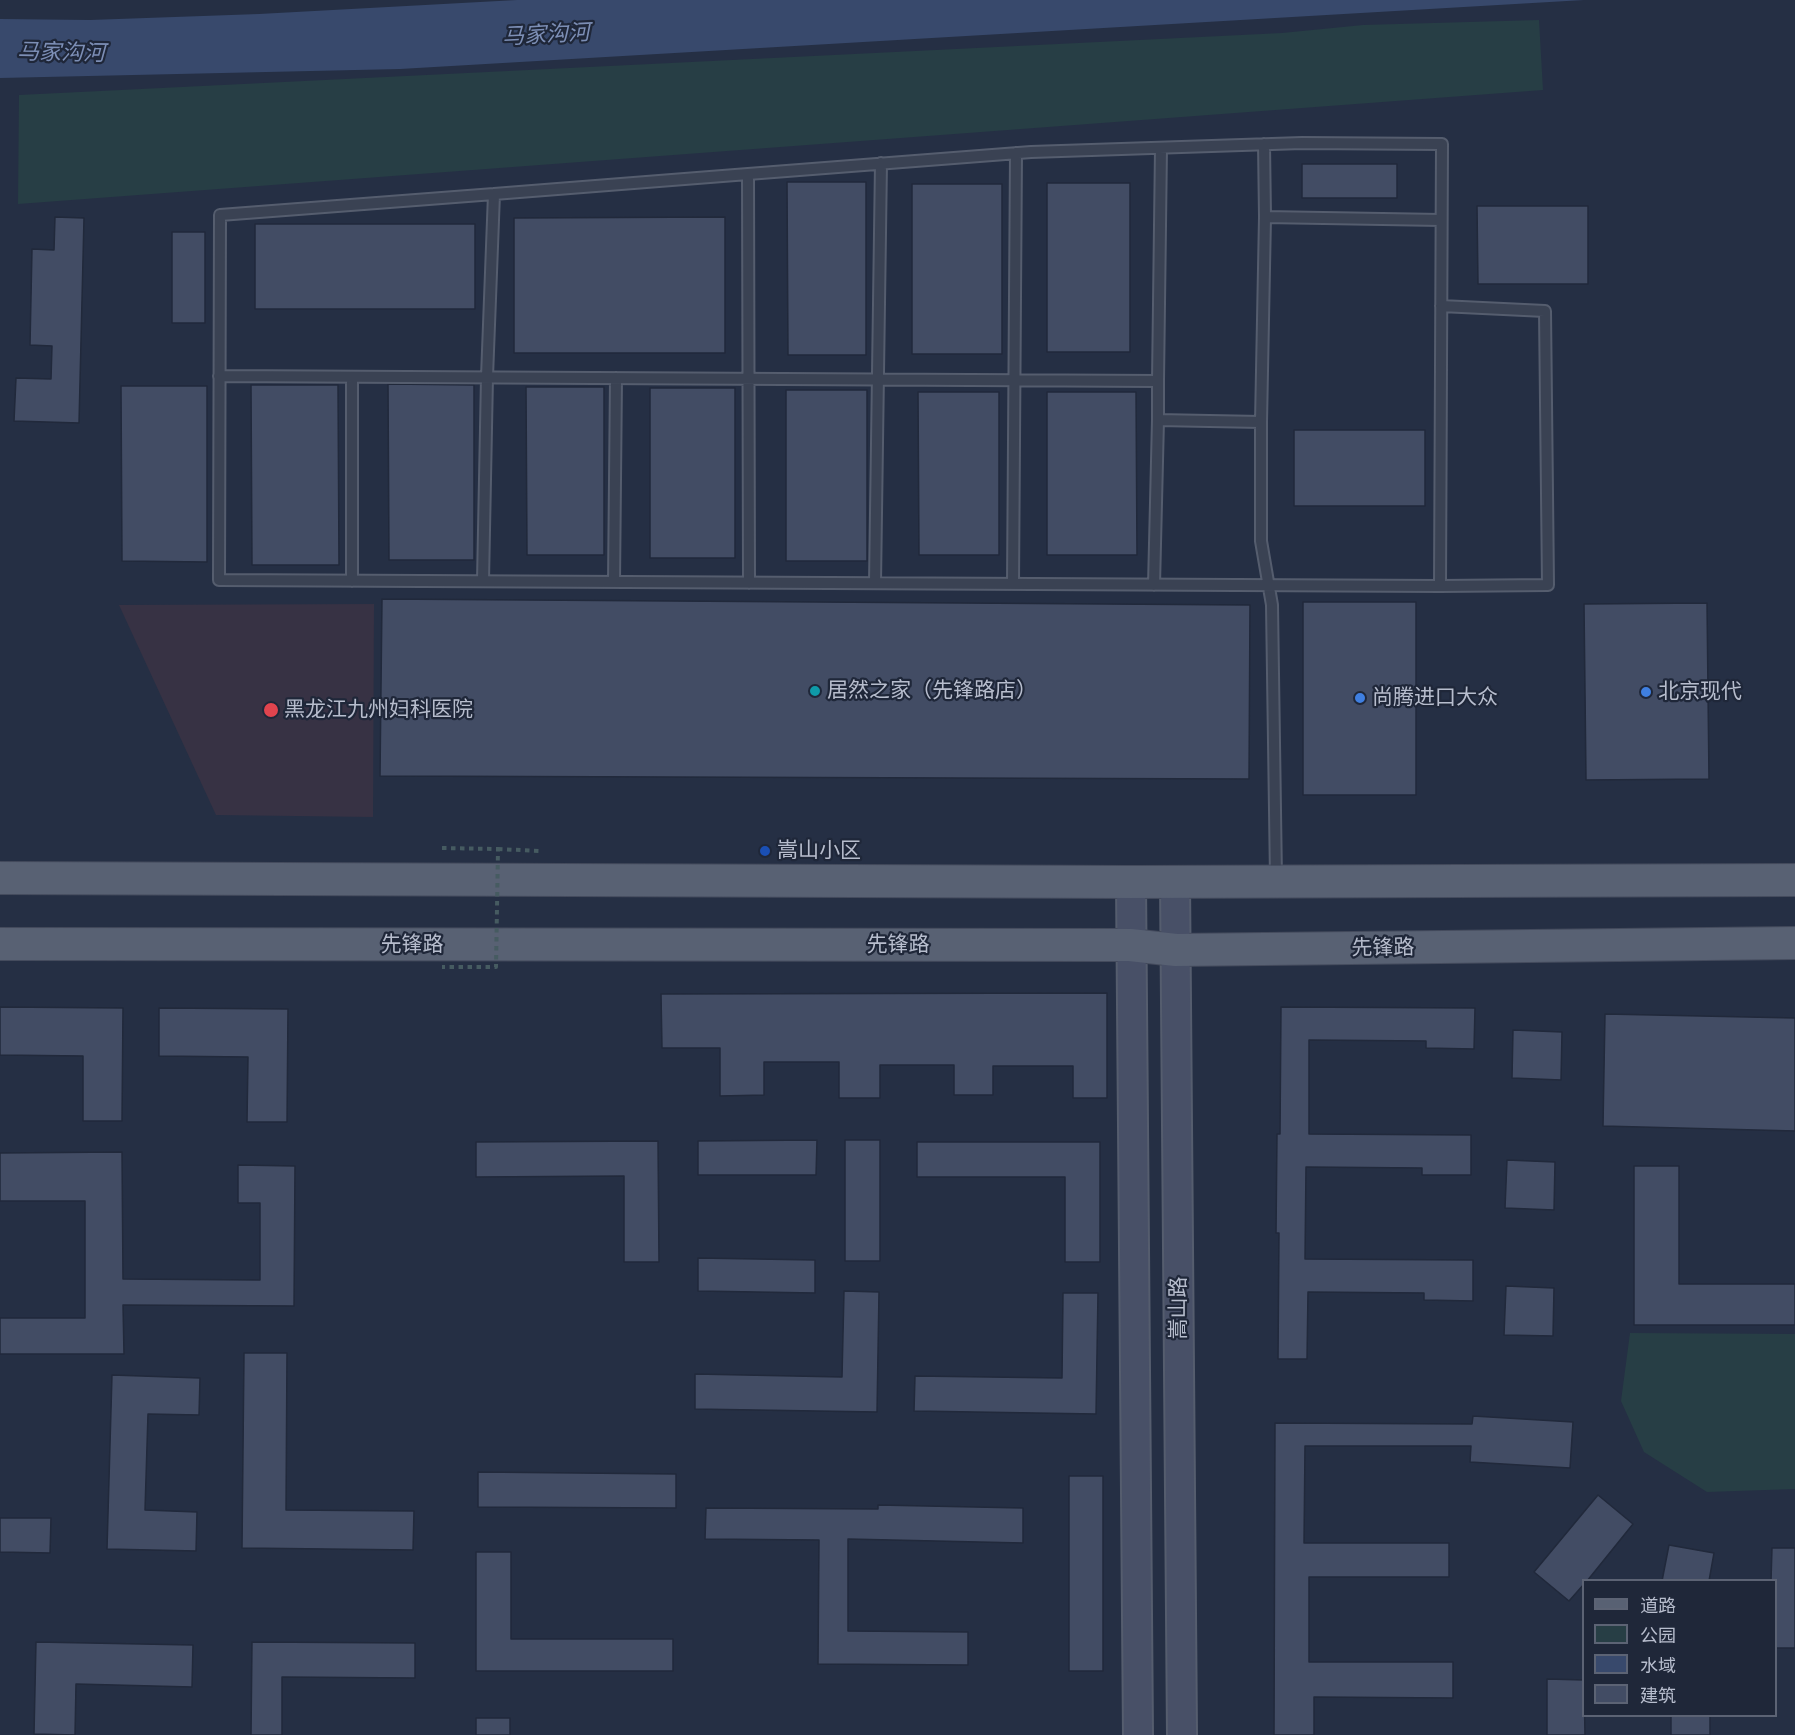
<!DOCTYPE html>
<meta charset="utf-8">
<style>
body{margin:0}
#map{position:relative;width:1795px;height:1735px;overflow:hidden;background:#252f44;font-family:Inter,"Noto Sans SC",sans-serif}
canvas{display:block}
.legend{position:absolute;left:1582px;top:1579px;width:195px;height:138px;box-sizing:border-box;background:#1f2739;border:2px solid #5c6374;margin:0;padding:8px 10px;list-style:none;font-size:18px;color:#b7bdcd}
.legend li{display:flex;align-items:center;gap:12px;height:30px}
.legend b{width:30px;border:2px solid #5c6374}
</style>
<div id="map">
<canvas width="1795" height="1735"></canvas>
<ul class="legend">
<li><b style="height:8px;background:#586173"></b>道路</li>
<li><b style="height:16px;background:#273e45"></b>公园</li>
<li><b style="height:16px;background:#38496c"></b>水域</li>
<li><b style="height:16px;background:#424c64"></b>建筑</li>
</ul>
</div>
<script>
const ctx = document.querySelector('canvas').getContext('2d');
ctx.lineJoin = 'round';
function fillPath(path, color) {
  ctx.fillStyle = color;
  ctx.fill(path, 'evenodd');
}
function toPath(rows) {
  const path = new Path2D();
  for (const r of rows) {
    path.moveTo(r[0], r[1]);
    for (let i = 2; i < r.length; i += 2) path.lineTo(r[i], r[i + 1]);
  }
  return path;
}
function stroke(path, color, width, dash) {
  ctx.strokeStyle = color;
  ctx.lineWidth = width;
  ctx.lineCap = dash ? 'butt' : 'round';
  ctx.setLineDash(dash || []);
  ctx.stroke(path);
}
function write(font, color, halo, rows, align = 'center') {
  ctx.font = font + ' Inter,"Noto Sans SC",sans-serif';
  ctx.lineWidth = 4.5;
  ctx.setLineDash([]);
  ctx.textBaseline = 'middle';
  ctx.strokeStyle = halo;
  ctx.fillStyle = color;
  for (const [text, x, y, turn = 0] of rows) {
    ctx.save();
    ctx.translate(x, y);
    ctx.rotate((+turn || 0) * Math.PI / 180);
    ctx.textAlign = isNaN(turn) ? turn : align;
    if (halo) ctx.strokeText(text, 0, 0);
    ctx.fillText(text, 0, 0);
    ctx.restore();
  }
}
fillPath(toPath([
 [374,604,373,817,216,815,119,605]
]), '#373244');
fillPath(toPath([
 [1539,20,1543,90,18,204,19,95,1282,33,1363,25],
 [1630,1333,1795,1334,1795,1489,1707,1492,1644,1452,1621,1401]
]), '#273e45');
fillPath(toPath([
 [517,0,1584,0,400,69,0,78,0,19,90,20,259,14]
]), '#38496c');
const building = toPath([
 [1302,164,1397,164,1397,198,1302,198,1302,164],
 [787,182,866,182,866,355,788,355,787,182],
 [1047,183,1130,183,1130,352,1047,352,1047,183],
 [912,184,1002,184,1002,354,912,354,912,184],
 [1477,206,1588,206,1588,284,1478,284,1477,206],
 [55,217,84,218,79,423,14,421,16,378,51,379,52,346,30,345,32,249,54,250,55,217],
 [725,217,725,353,514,353,514,218,725,217],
 [255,224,475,224,475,309,255,309,255,224],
 [172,232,205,232,205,323,172,323,172,232],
 [388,384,474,385,474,560,389,560,388,384],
 [251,385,338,385,339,565,252,565,251,385],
 [121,386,207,386,207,562,122,561,121,386],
 [526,387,604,387,604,555,527,555,526,387],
 [650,388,735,388,735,558,650,558,650,388],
 [786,390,867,390,867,561,786,561,786,390],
 [918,392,999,392,999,555,919,555,918,392],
 [1047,392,1136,392,1137,555,1047,555,1047,392],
 [1294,430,1425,430,1425,506,1294,506,1294,430],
 [382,599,1250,605,1249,779,380,776,382,599],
 [1303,602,1416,602,1416,795,1303,795,1303,602],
 [1707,603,1709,779,1586,780,1584,604,1707,603],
 [1107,993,1107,1098,1073,1098,1073,1066,993,1066,993,1095,954,1095,954,1065,880,1065,880,1098,839,1098,839,1062,764,1062,764,1095,720,1096,720,1048,662,1048,661,994,1107,993],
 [0,1007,123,1008,122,1121,83,1121,83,1056,0,1055,0,1007],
 [1281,1007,1475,1008,1474,1049,1426,1048,1426,1041,1309,1040,1309,1134,1471,1135,1471,1175,1422,1175,1422,1168,1306,1167,1305,1259,1473,1260,1473,1301,1424,1300,1424,1293,1308,1292,1307,1359,1278,1359,1279,1233,1276,1233,1277,1134,1280,1134,1281,1007],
 [159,1008,288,1009,287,1122,247,1122,248,1057,159,1056,159,1008],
 [1605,1014,1795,1018,1795,1131,1603,1126,1605,1014],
 [1513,1030,1562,1032,1561,1080,1512,1078,1513,1030],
 [817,1140,816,1175,698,1175,698,1141,817,1140],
 [845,1140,880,1140,880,1261,845,1261,845,1140],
 [658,1141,659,1262,624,1262,624,1176,476,1177,476,1142,658,1141],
 [917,1142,1100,1142,1100,1262,1065,1262,1065,1177,917,1177,917,1142],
 [122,1152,123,1279,260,1280,260,1203,238,1203,238,1165,295,1166,294,1306,123,1305,124,1354,0,1354,0,1318,85,1318,85,1201,0,1201,0,1153,122,1152],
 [1507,1160,1555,1162,1554,1210,1505,1208,1507,1160],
 [1634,1166,1679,1166,1679,1284,1795,1284,1795,1325,1634,1325,1634,1166],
 [698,1258,815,1260,815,1293,698,1291,698,1258],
 [1506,1286,1554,1288,1553,1336,1504,1335,1506,1286],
 [844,1291,879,1292,877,1412,695,1409,695,1374,842,1377,844,1291],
 [1063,1293,1098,1293,1096,1414,914,1411,915,1376,1062,1378,1063,1293],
 [244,1353,287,1353,286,1510,414,1511,413,1550,242,1548,244,1353],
 [112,1375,200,1378,199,1415,148,1414,145,1510,197,1512,196,1551,107,1549,112,1375],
 [1473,1416,1573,1422,1570,1468,1470,1462,1471,1446,1305,1446,1304,1543,1449,1543,1449,1577,1309,1577,1309,1662,1453,1662,1453,1698,1314,1697,1314,1735,1274,1735,1275,1423,1472,1424,1473,1416],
 [478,1472,676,1474,676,1508,478,1507,478,1472],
 [1069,1476,1103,1476,1103,1671,1069,1671,1069,1476],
 [1598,1495,1633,1524,1587,1581,1584,1581,1584,1584,1569,1601,1534,1572,1598,1495],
 [878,1505,1023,1508,1023,1543,848,1539,848,1631,968,1632,968,1665,818,1664,819,1540,705,1539,706,1508,878,1509,878,1505],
 [0,1518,51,1518,50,1553,0,1552,0,1518],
 [1669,1545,1714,1553,1709,1581,1662,1581,1669,1545],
 [1772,1548,1795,1548,1795,1648,1776,1648,1776,1581,1771,1581,1772,1548],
 [476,1552,511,1552,511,1639,673,1639,673,1671,476,1671,476,1552],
 [36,1642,193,1645,192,1687,76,1684,75,1735,34,1734,36,1642],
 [252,1642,415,1643,415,1678,282,1677,282,1735,251,1735,252,1642],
 [1547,1679,1584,1680,1585,1735,1547,1735,1547,1679],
 [1671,1716,1710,1716,1710,1735,1671,1735,1671,1716],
 [476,1718,510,1718,510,1735,476,1735,476,1718]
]);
fillPath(building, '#424c64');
stroke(building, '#21293b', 1.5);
const lane = toPath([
 [1264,144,1265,217],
 [494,194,748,174],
 [219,376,1158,381,1158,420,1261,422,1261,541,1272,605,1276,879],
 [1158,381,1161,148],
 [1261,422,1265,217,1441,220],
 [352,581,352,377],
 [483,581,487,377,494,194,220,215,219,580,1440,586,1548,585,1545,311,1441,306],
 [614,582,616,378],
 [749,583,748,174,1031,152,1302,143,1442,144,1440,586],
 [875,583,881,163],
 [1013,584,1016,153],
 [1154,585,1158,420]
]);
const secondary = toPath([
 [1175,881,1182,1735],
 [1131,882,1138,1735]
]);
const primary = toPath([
 [0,878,1131,882,1795,880],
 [0,944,1130,945,1176,950,1795,943]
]);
stroke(lane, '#555d6e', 14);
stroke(secondary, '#555d6e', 32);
stroke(primary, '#444b5d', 34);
stroke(toPath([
 [498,849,541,851]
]), '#465b61', 4, [4.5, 4.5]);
stroke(lane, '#3a4253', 10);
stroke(secondary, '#485067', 28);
stroke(primary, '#586173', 32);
stroke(toPath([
 [442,848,498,849,496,967,442,967]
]), '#465b61', 4, [4.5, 4.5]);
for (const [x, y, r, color] of [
 [815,691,6,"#0f9aa8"],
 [1646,692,6,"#3f7fe0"],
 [1360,698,6,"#3f7fe0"],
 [271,710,8,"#e0444e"],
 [765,851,6,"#1a4fb4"]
]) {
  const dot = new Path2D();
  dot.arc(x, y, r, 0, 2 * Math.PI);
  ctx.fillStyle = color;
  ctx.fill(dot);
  stroke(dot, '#1f2739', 2);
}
write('21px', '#b7bdcd', '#1f2739', [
 ["居然之家（先锋路店）",827,691],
 ["北京现代",1658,692],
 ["尚腾进口大众",1372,698],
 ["黑龙江九州妇科医院",284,710],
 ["嵩山小区",777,851]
], 'left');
write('21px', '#b7bdcd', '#1f2739', [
 ["先锋路",412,945],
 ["先锋路",898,945],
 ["先锋路",1383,948,-1],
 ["嵩山路",1179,1308,-90]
]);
write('italic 22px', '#7d8fb6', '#1f2739', [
 ["马家沟河",546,35,-3],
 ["马家沟河",61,53,1]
]);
</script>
